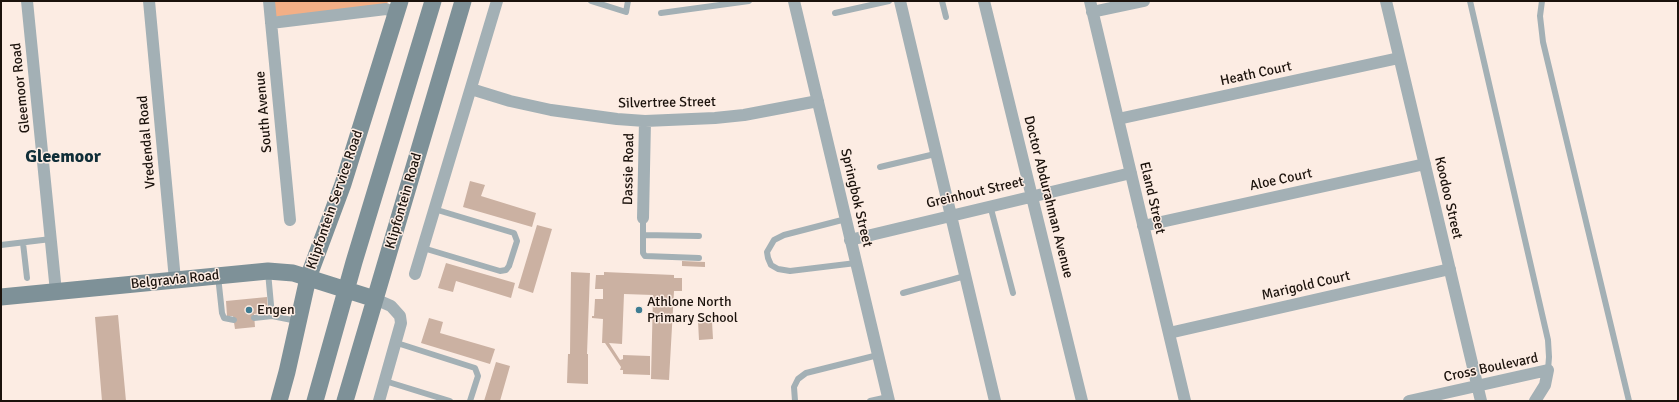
<!DOCTYPE html>
<style>
body{margin:0}
#map{position:relative;width:1679px;height:402px;overflow:hidden;background:#fcece3;font-family:Signika,sans-serif}
canvas{display:block}
.frame{position:absolute;inset:0;border:2px solid #1b120c;pointer-events:none}
</style>
<div id="map">
<canvas width="1679" height="402"></canvas>
<div class="frame"></div>
</div>
<script>
const ctx = document.querySelector('canvas').getContext('2d');
ctx.lineJoin = 'round';
function fillPath(path, color) {
  ctx.fillStyle = color;
  ctx.fill(path, 'evenodd');
}
function toPath(rows) {
  const path = new Path2D();
  for (const r of rows) {
    path.moveTo(r[0], r[1]);
    for (let i = 2; i < r.length; i += 2) path.lineTo(r[i], r[i + 1]);
  }
  return path;
}
function stroke(path, color, width, dash) {
  ctx.strokeStyle = color;
  ctx.lineWidth = width;
  ctx.lineCap = dash ? 'butt' : 'round';
  ctx.setLineDash(dash || []);
  ctx.stroke(path);
}
function write(font, color, halo, rows, align = 'center') {
  ctx.font = font + ' Signika,sans-serif';
  ctx.lineWidth = 3;
  ctx.setLineDash([]);
  ctx.textBaseline = 'middle';
  ctx.strokeStyle = halo;
  ctx.fillStyle = color;
  for (const [text, x, y, turn = 0] of rows) {
    ctx.save();
    ctx.translate(x, y);
    ctx.rotate((+turn || 0) * Math.PI / 180);
    ctx.textAlign = isNaN(turn) ? turn : align;
    if (halo) ctx.strokeText(text, 0, 0);
    ctx.fillText(text, 0, 0);
    ctx.restore();
  }
}
fillPath(toPath([
 [274,1,388,1,387,5,275,17]
]), '#f3af86');
fillPath(toPath([
 [470,181,485,185,481,196,536,213,532,227,463,207],
 [537,225,552,229,533,293,518,288],
 [682,261,705,262,705,267,682,266],
 [446,263,515,283,511,298,456,281,453,292,438,288],
 [571,272,590,273,587,354,588,354,588,384,567,383,568,354,570,354],
 [604,272,674,275,674,278,682,278,682,291,674,291,669,380,651,379,653,295,624,294,622,344,609,343,620,360,623,359,623,355,650,356,650,375,623,374,623,370,620,370,621,367,605,343,602,343,603,319,592,318,592,316,594,316,595,299,603,299,603,289,595,289,596,275,604,275],
 [267,297,268,312,254,314,255,327,235,329,233,316,227,316,226,301],
 [118,315,126,401,102,401,95,317],
 [429,318,443,322,440,333,495,349,490,364,421,343],
 [698,321,712,321,713,339,699,340],
 [496,362,510,366,500,401,484,401]
]), '#cbb1a2');
stroke(toPath([
 [591,1,626,12,628,1],
 [942,1,946,17],
 [1470,1,1548,340,1549,357,1548,370],
 [1542,1,1540,16,1543,42,1629,401],
 [661,13,749,1],
 [835,13,889,1],
 [880,167,935,154],
 [990,205,1013,293],
 [643,218,643,253,645,256,699,258],
 [846,219,784,235,774,240,767,252,768,258,771,265,778,269,790,271,856,263],
 [643,235,699,236],
 [23,243,27,278],
 [1,245,51,239],
 [423,248,500,271,506,270,509,266,517,241,514,233,434,209],
 [268,272,272,316],
 [218,276,222,313,224,318,234,320],
 [903,293,965,276],
 [254,318,272,316,297,321],
 [397,343,475,368,478,376,470,401],
 [385,381,450,401],
 [795,401,794,387,798,379,806,373,878,355],
 [870,401,888,397]
]), '#a3b0b5', 6);
stroke(toPath([
 [27,1,56,292],
 [149,1,175,280],
 [269,1,290,220],
 [794,1,889,401],
 [900,1,995,401],
 [984,1,1082,401],
 [1090,1,1185,401],
 [1386,1,1481,401],
 [1092,12,1144,1],
 [271,23,386,9,396,13],
 [471,89,510,101,551,110,617,119,645,121,715,118,744,115,818,101],
 [1118,119,1399,58],
 [643,218,645,121],
 [1143,226,1425,164],
 [850,240,1131,173],
 [415,274,497,1],
 [375,299,391,306,400,316,401,323,379,401],
 [1169,333,1450,269],
 [1409,401,1548,370,1545,385,1535,401]
]), '#a3b0b5', 12);
stroke(toPath([
 [1,297,268,271,293,273,375,299],
 [279,401,287,372,308,278,343,184,400,1],
 [315,401,354,262,433,1],
 [345,401,463,1]
]), '#7e9198', 17);
for (const [x, y, r, color] of [
 [249,310,4,"#3e7c92"],
 [639,310,4,"#3e7c92"]
]) {
  const dot = new Path2D();
  dot.arc(x, y, r, 0, 2 * Math.PI);
  ctx.fillStyle = color;
  ctx.fill(dot);
  stroke(dot, '#fcece3', 1.5);
}
write('14px', '#1b120c', '#fcece3', [
 ["Heath Court",1256,74,-12],
 ["Gleemoor Road",21,88,-96],
 ["Silvertree Street",667,103,-1],
 ["South Avenue",264,112,-95],
 ["Vredendal Road",147,142,-95],
 ["Dassie Road",629,169,-89],
 ["Aloe Court",1281,180,-12],
 ["Greinhout Street",975,193,-13],
 ["Doctor Abdurahman Avenue",1048,197,76],
 ["Springbok Street",856,198,77],
 ["Eland Street",1152,198,77],
 ["Koodoo Street",1448,198,77],
 ["Klipfontein Service Road",335,200,-71],
 ["Klipfontein Road",404,201,-74],
 ["Belgravia Road",175,280,-6],
 ["Marigold Court",1306,286,-13],
 ["Cross Boulevard",1491,368,-12]
]);
write('14px', '#1b120c', '#fcece3', [
 ["Athlone North",647,302],
 ["Primary School",647,318],
 ["Engen",257,310]
], 'left');
write('bold 18px', '#102e38', '#fcece3', [
 ["Gleemoor",63,157]
]);
</script>
